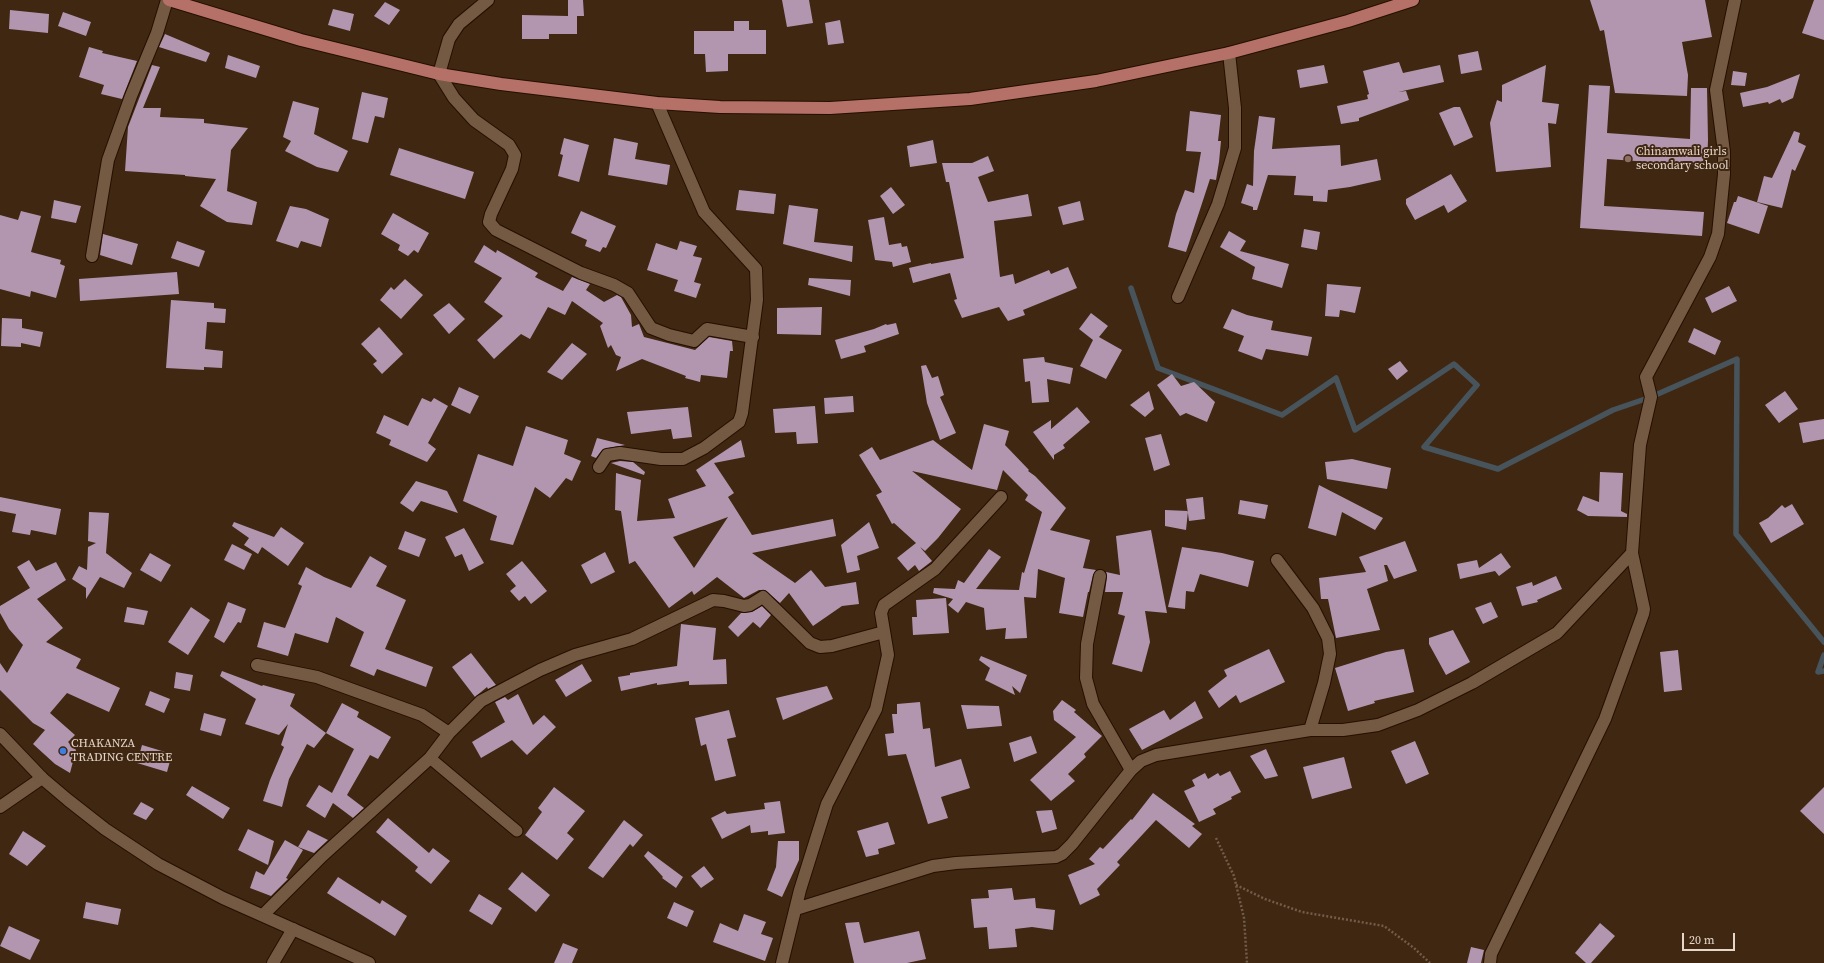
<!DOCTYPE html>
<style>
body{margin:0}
#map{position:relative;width:1824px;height:963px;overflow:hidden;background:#3f2712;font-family:"Source Serif 4",serif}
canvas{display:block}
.scale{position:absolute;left:1682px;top:933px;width:53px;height:18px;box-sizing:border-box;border:2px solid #e6d6ca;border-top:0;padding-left:5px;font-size:12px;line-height:14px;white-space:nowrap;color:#e6d6ca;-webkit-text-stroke:3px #3f2712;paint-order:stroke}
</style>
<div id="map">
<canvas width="1824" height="963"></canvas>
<div class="scale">20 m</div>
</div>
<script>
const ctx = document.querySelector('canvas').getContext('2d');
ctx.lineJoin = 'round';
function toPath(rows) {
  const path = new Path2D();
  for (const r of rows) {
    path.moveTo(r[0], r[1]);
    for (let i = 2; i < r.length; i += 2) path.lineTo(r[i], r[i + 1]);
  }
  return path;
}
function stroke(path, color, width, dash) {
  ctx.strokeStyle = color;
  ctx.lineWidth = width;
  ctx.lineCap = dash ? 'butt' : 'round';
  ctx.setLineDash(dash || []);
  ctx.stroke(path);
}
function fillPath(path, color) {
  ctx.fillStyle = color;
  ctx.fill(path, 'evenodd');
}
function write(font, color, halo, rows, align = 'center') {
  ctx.font = font + ' "Source Serif 4",serif';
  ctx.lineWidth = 4;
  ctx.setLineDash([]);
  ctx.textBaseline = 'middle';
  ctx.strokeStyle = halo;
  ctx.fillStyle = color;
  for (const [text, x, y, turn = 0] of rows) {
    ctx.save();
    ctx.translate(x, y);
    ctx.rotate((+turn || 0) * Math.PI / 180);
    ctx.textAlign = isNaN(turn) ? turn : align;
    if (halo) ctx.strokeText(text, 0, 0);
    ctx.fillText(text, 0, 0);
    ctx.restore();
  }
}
stroke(toPath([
 [1131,288,1158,368,1282,415,1336,378,1355,430,1454,364,1477,385,1424,447,1498,469,1613,410,1651,397,1737,359,1736,534,1824,642],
 [1824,655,1818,672,1824,671]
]), '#48545c', 5.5);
fillPath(toPath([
 [568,0,583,0,584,16,577,16,577,34,549,34,549,39,522,39,522,15,568,16],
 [782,0,809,0,813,23,787,27],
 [1590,0,1705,0,1712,37,1682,42,1688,75,1687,96,1615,93,1604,30,1600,31],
 [1814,0,1824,0,1824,40,1802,33],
 [385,2,400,10,389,25,374,16],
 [333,9,354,14,350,31,328,25],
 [10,10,49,14,48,33,9,29],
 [63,12,91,22,86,36,58,26],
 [840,20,844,43,828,45,825,23],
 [734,21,749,21,749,30,766,30,766,54,728,54,728,71,706,72,705,54,694,54,694,31,734,31],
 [165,34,210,53,206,62,159,47],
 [89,47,103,51,102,53,137,61,122,99,101,94,104,85,79,77],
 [1478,51,1482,70,1461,74,1458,55],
 [228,55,260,66,256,78,225,68],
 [1399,62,1403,73,1440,65,1444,82,1398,92,1406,91,1409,100,1359,118,1359,121,1341,124,1337,106,1368,99,1367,95,1369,94,1363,71],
 [152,65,160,67,143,108,161,108,160,117,204,119,204,123,248,128,231,150,227,191,257,202,252,225,227,222,200,206,216,179,185,176,185,175,125,171,128,127],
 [1324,65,1328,83,1300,88,1297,70],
 [1546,65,1542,102,1559,104,1556,124,1548,123,1551,167,1496,172,1490,123,1497,100,1502,102,1502,85],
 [1733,71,1747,73,1745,86,1731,85],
 [1800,74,1793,98,1782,103,1780,99,1769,104,1768,102,1743,107,1740,93,1767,87],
 [1589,85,1610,86,1607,133,1690,139,1691,88,1707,88,1708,140,1707,166,1607,159,1604,206,1704,212,1702,236,1580,228],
 [362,92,388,98,384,118,375,116,368,143,352,139],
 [293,101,319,108,314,134,348,151,338,172,317,167,285,151,291,141,283,137],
 [1454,107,1460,107,1473,137,1454,146,1439,113],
 [1190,111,1221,115,1218,141,1221,141,1219,162,1216,180,1210,179,1186,252,1168,247,1176,214,1185,190,1194,193,1201,152,1186,151],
 [1259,116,1275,118,1272,149,1340,145,1341,166,1377,159,1381,180,1350,187,1328,190,1327,202,1313,201,1313,196,1294,195,1296,176,1268,175,1257,210,1253,210,1253,207,1241,203,1247,184,1253,186,1254,151],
 [1794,131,1800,133,1798,142,1806,146,1795,171,1792,169,1782,208,1757,202,1764,176,1772,178],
 [564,138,589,145,579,182,558,176,563,155,560,154],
 [614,138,638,143,635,159,670,165,667,185,608,175],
 [933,140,937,163,910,167,907,146],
 [399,148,474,172,465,199,390,175],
 [988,156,994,171,978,177,988,202,1028,194,1032,216,994,221,1000,277,1013,274,1015,284,1049,270,1051,274,1068,267,1077,288,1023,310,1025,315,1008,321,999,307,962,318,954,300,957,299,950,273,913,283,909,268,931,263,931,264,964,258,949,182,946,182,942,163,972,163],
 [1451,174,1467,201,1448,213,1444,205,1415,220,1406,204,1406,199],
 [891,187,905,205,893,214,880,196],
 [739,190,776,194,774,214,736,210],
 [1738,196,1768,206,1759,234,1727,223,1734,202,1736,202],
 [54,200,81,206,76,223,51,218],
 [1080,201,1084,220,1063,225,1058,207],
 [789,205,818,209,814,242,853,246,852,262,783,244],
 [290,206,306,209,329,219,321,247,301,241,298,248,276,241],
 [21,211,41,216,31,252,61,260,60,264,65,266,56,298,31,291,30,297,0,289,0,215,18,220],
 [581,211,616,226,606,248,603,247,600,252,585,246,587,240,571,233],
 [393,213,429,233,418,253,414,250,408,256,398,250,400,245,381,234],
 [884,217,889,245,901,243,902,247,907,246,911,262,893,267,892,262,875,260,868,220],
 [1304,229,1320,232,1317,250,1301,247],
 [1229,231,1246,241,1240,251,1289,264,1282,288,1252,279,1255,267,1220,247],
 [103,234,138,244,132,265,100,255],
 [177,241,205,251,199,267,171,258],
 [680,241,697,246,693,256,702,258,694,282,701,284,696,298,674,291,678,280,647,270,656,243,677,250],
 [484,245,496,253,497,250,538,273,535,277,563,291,572,277,590,284,586,290,604,302,617,295,621,297,631,315,632,327,639,324,644,337,695,350,709,337,732,341,733,351,730,351,727,378,701,375,700,382,685,378,686,376,642,359,616,371,621,357,616,355,611,345,608,348,600,326,603,323,572,301,565,315,548,307,530,339,521,334,494,359,477,340,503,316,484,302,502,278,474,262],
 [177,272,179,294,80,301,79,279],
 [809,278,851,280,850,296,808,285],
 [405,279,423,295,401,319,380,300,391,287,394,290],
 [1327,284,1361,287,1355,313,1340,310,1339,317,1325,316],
 [1729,286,1737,301,1712,313,1705,298],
 [171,300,214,303,214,308,226,309,225,323,207,322,205,349,223,351,222,368,204,367,204,370,166,368],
 [449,303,465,319,449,334,433,315],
 [822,307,821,335,777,334,777,308],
 [1232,309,1247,315,1273,321,1271,330,1312,337,1308,356,1266,349,1262,360,1238,351,1244,336,1223,328],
 [1091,313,1108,326,1099,337,1122,350,1106,379,1080,366,1093,340,1079,329],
 [2,318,22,319,22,328,43,332,40,347,21,343,21,347,1,346],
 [896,323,899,334,864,346,866,352,841,359,835,340,874,329,886,324,887,325],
 [379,327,403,354,382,374,373,364,377,361,361,344],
 [1694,328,1721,341,1715,355,1688,342],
 [572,343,587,354,562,380,547,372],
 [1044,357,1045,362,1073,368,1070,384,1047,379,1049,402,1032,403,1030,381,1025,382,1023,359],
 [1400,361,1408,371,1397,380,1388,369],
 [926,365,932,378,938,376,944,395,940,397,956,433,940,440,927,403,921,366],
 [1172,374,1181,386,1194,382,1215,402,1207,422,1186,413,1180,416,1157,385],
 [459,387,479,396,470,414,451,405],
 [1149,391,1154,409,1145,417,1130,405],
 [1785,391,1798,409,1779,423,1765,405],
 [853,396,854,412,825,414,824,398],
 [422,398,431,402,434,398,448,406,428,443,436,449,427,462,389,445,391,440,376,433,384,415,408,426],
 [815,406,818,443,797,444,796,432,775,433,773,409],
 [688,407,692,437,673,439,671,429,631,434,627,412],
 [1077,407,1090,422,1063,445,1065,448,1054,455,1054,460,1033,432,1051,420,1051,429],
 [1824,419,1824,439,1803,443,1799,423],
 [984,424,1009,431,1005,445,1029,470,1028,471,1035,476,1066,508,1050,530,1090,540,1083,568,1096,570,1093,575,1089,592,1088,592,1083,617,1059,613,1065,578,1038,569,1036,598,1024,597,1027,638,1005,639,1006,628,986,630,984,608,966,602,958,613,948,605,953,599,933,593,934,588,955,589,958,580,964,583,989,549,1001,557,976,589,1019,590,1022,572,1024,573,1042,512,1025,500,1028,495,1003,470,997,490,912,471,961,509,938,538,925,551,920,547,932,561,919,571,915,565,908,571,897,558,916,543,894,523,892,524,876,495,882,492,859,455,872,447,880,460,933,440,972,470],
 [526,426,568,440,564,454,581,461,572,481,566,478,550,498,535,487,513,545,490,540,497,516,463,501,478,454,513,466],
 [1161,434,1170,465,1154,471,1145,438],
 [597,438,625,445,603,449,596,458,591,456],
 [741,440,745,457,714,463,734,493,728,497,752,535,833,519,836,536,752,553,795,583,811,570,825,587,856,582,859,604,842,606,813,626,789,593,780,603,765,590,759,590,744,598,717,577,694,595,692,591,669,608,635,561,629,564,621,511,615,510,616,473,641,480,637,521,675,518,668,499,706,486,696,470],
 [728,517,694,568,673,537],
 [1352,459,1391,468,1387,489,1327,479,1325,462],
 [620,461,633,462,645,472,644,475,611,463],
 [1600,472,1623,473,1621,511,1627,514,1627,517,1588,516,1577,510,1583,496,1599,502],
 [416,481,447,491,458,513,421,501,413,512,400,503],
 [1319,485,1383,518,1375,530,1342,512,1336,536,1308,528],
 [0,497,61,509,56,535,31,530,30,535,12,532,16,514,0,511],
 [1203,497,1205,519,1189,521,1186,499],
 [1240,500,1268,505,1265,519,1238,514],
 [1792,504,1804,524,1771,543,1759,523,1768,518,1782,505,1785,508],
 [1165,510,1188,511,1186,530,1165,526],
 [89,512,109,513,106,553,132,573,124,588,100,577,86,599,86,588,72,579,79,566,87,570,88,547,96,543,88,541],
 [234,522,274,537,281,527,304,543,288,566,262,547,258,554,244,545,249,538,232,526],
 [869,522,879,548,857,556,860,570,847,573,841,545],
 [464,528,484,563,469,571,462,554,455,557,445,537],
 [1151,530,1167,613,1145,611,1150,642,1142,672,1112,664,1125,616,1118,614,1123,592,1105,592,1107,577,1106,572,1120,575,1116,536],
 [405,531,426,539,419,557,398,549],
 [1405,541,1417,571,1394,579,1387,565,1384,565,1388,581,1367,589,1380,630,1336,638,1328,599,1321,599,1319,578,1366,572,1359,557],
 [232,544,252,554,244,570,224,560],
 [1182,547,1222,553,1254,561,1248,587,1200,574,1194,592,1186,591,1185,609,1168,607],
 [605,552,615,572,591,584,581,565],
 [150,553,171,565,161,582,140,570],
 [1501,553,1511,567,1499,576,1495,571,1460,579,1457,564,1477,560,1479,568],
 [370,556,387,566,376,586,406,600,385,649,433,667,426,687,377,669,374,676,350,666,364,632,336,617,328,643,295,633,288,656,257,647,264,622,285,628,302,586,298,584,306,567,324,577,351,588],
 [29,560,36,571,56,562,66,580,37,599,63,628,46,642,81,659,76,668,120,688,109,712,67,693,50,713,75,735,68,742,76,750,70,773,55,764,33,744,45,730,33,723,0,690,0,663,7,673,23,645,9,629,0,613,0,606,30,588,17,567],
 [522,561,547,591,531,604,525,596,519,601,510,591,516,586,506,574],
 [1556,576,1562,589,1537,600,1538,602,1522,606,1516,587,1532,582,1533,586],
 [946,598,949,633,913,635,912,617,917,617,916,600],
 [228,602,246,609,241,623,238,622,224,643,214,637],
 [1491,602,1498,617,1483,624,1475,608],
 [762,606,771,615,760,628,753,622,738,637,728,627,741,613,752,612],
 [127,607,148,611,144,625,124,622],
 [191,607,210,620,188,655,168,642],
 [681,624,716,628,713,660,726,659,727,684,689,685,689,681,657,685,657,683,621,691,618,677,630,675,630,673,677,666],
 [1453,630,1470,662,1446,675,1429,644,1429,638],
 [1269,649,1285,682,1240,703,1236,695,1219,708,1208,691,1227,676,1224,670],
 [1404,649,1414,692,1374,701,1375,703,1348,711,1335,668,1386,652],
 [1678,650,1682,690,1664,692,1660,652],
 [471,653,496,685,488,689,487,687,475,697,452,667],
 [981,656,1027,675,1020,693,1012,686,1015,695,985,680,990,668,979,660],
 [582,664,592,681,566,697,555,680],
 [222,671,262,686,263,685,295,694,290,706,326,733,314,748,307,744,289,779,282,807,263,801,270,780,284,747,281,745,288,724,279,735,245,724,256,699,220,676],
 [176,672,193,675,190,691,174,688],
 [827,686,833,699,783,720,776,698],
 [150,691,170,699,164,713,145,705],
 [518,694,533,725,544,715,556,727,527,755,512,740,481,758,472,742,505,722,495,702,505,697,508,700],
 [1062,700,1076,710,1074,712,1102,736,1084,754,1086,757,1068,774,1075,781,1051,801,1030,780,1076,737,1054,720,1053,711],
 [1195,701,1203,718,1142,750,1129,729,1164,710,1170,720],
 [920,702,923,729,930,728,935,767,961,759,970,788,941,797,948,818,928,824,906,754,888,756,885,734,894,733,892,714,897,714,897,704],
 [342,703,359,712,357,717,391,737,378,759,370,755,347,795,364,808,353,818,333,803,325,818,306,806,319,785,332,793,354,749,326,733],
 [961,705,999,706,1002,726,967,729],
 [729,710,736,737,727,739,736,776,715,781,706,744,701,746,695,718],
 [204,713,226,719,221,736,200,730],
 [1031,736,1037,753,1014,762,1009,743],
 [1415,741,1429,774,1406,784,1391,751],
 [142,745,172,754,167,772,137,763],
 [1266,749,1278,776,1265,779,1250,756],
 [1344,757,1352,788,1312,799,1303,767],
 [1230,771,1241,792,1231,797,1232,799,1213,809,1216,814,1199,822,1184,791,1195,786,1192,780,1205,773,1208,779,1218,773,1220,776],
 [192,786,230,808,223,819,186,795],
 [554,787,585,811,567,833,574,839,557,860,525,835,542,812,538,808],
 [1824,787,1824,834,1800,811],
 [1153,793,1195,824,1192,826,1202,834,1189,848,1156,820,1117,862,1120,865,1097,889,1100,895,1080,905,1068,875,1095,864,1089,859,1100,847,1103,849,1131,819,1132,820],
 [780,801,785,833,768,835,768,831,751,833,750,825,722,839,711,818,725,811,727,814,765,809,764,803],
 [141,802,154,809,146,820,133,814],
 [1052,810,1057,829,1042,833,1036,811],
 [388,818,429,853,433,848,450,861,431,884,415,871,418,867,376,832],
 [624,820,643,835,633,847,630,844,603,878,588,868],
 [888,822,895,844,878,849,879,854,866,857,857,831],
 [248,829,274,841,268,865,238,850],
 [308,830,328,840,314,853,298,847],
 [23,831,46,846,27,866,9,854],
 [285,840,303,850,286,878,288,879,271,896,250,888,256,871,264,875],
 [778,841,799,841,799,860,782,897,767,890,776,867],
 [648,851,683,877,676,888,662,878,663,877,644,856],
 [704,866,714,879,701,888,691,876],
 [522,872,550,895,536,912,508,889],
 [338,877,380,904,382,900,407,916,395,936,327,893],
 [1012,888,1014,900,1035,898,1036,908,1055,910,1053,930,1032,927,1015,929,1017,947,989,949,987,927,974,928,971,899,989,898,988,890],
 [479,894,502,908,492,925,469,911],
 [86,902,121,909,118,925,83,918],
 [674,902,694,911,687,927,667,918],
 [744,914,766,922,761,934,773,938,765,961,713,942,720,923,738,931],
 [859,922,864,943,919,931,926,959,907,963,854,963,845,923],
 [1600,923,1615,936,1591,963,1586,963,1575,953],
 [9,926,40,940,30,960,0,946],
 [563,943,578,949,572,963,554,963],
 [1471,947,1484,950,1481,963,1467,963]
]), '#b296af');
const service = toPath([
 [430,758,517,831]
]);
const minor = toPath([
 [488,0,459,24,449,39,439,74,454,98,474,120,509,145,515,155,512,169,491,214,489,222,496,230,581,273,614,285,628,293,651,328,669,335,694,341,707,329,753,337],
 [92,256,108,160,131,96,157,33,167,0],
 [1178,297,1218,204,1235,148,1235,108,1229,53],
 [599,467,607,455,620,453,661,459,683,459,704,448,739,422,742,413,757,300,756,269,704,212,657,103],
 [1277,560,1313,608,1328,638,1330,654,1324,683,1310,730],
 [1100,576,1087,644,1086,678,1093,704,1131,770],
 [257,665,317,677,422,715,449,733],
 [0,807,42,778],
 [796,909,933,866,956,863,1056,857,1062,854,1072,844,1131,770,1141,761,1156,755,1310,730,1343,730,1378,725,1418,710,1472,683,1557,633,1632,553,1640,445,1651,397,1646,377,1710,257,1718,234,1724,174,1724,152,1716,90,1735,0],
 [263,915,322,856,430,758,449,733,481,701,540,670,575,655,632,639,713,600,724,601,744,606,750,605,763,597,810,643,820,647,832,646,884,632],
 [273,963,293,929],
 [782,963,800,890,827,804,876,709,888,655,881,613,884,605,935,569,1001,497],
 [1490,963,1491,954,1605,719,1643,614,1644,609,1632,553]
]);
const secondary = toPath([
 [0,734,42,778,68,800,105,829,158,864,223,898,369,963]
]);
const trunk = toPath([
 [169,0,301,40,439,74,501,84,657,103,720,107,830,108,970,99,1096,81,1229,53,1348,21,1413,0]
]);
stroke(service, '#250f00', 13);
stroke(minor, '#250f00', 14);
stroke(secondary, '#250f00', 14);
stroke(trunk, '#250f00', 14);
stroke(toPath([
 [1216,838,1234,876,1244,918,1247,963],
 [1236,885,1265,899,1302,912,1384,926,1414,948,1430,963]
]), '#725c4a', 2.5, [2, 2]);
stroke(service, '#745943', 11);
stroke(minor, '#745943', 12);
stroke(secondary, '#745943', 12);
stroke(trunk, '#b57168', 12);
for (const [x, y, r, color] of [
 [1628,159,4,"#8d6e63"],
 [63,751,4,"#3f7fe0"]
]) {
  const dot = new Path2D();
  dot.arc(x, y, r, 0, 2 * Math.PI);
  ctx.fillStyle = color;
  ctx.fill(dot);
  stroke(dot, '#3f2712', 1.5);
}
write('12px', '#e6d6ca', '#3f2712', [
 ["Chinamwali girls",1636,152],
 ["secondary school",1636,166],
 ["CHAKANZA",71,744],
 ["TRADING CENTRE",71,758]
], 'left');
</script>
